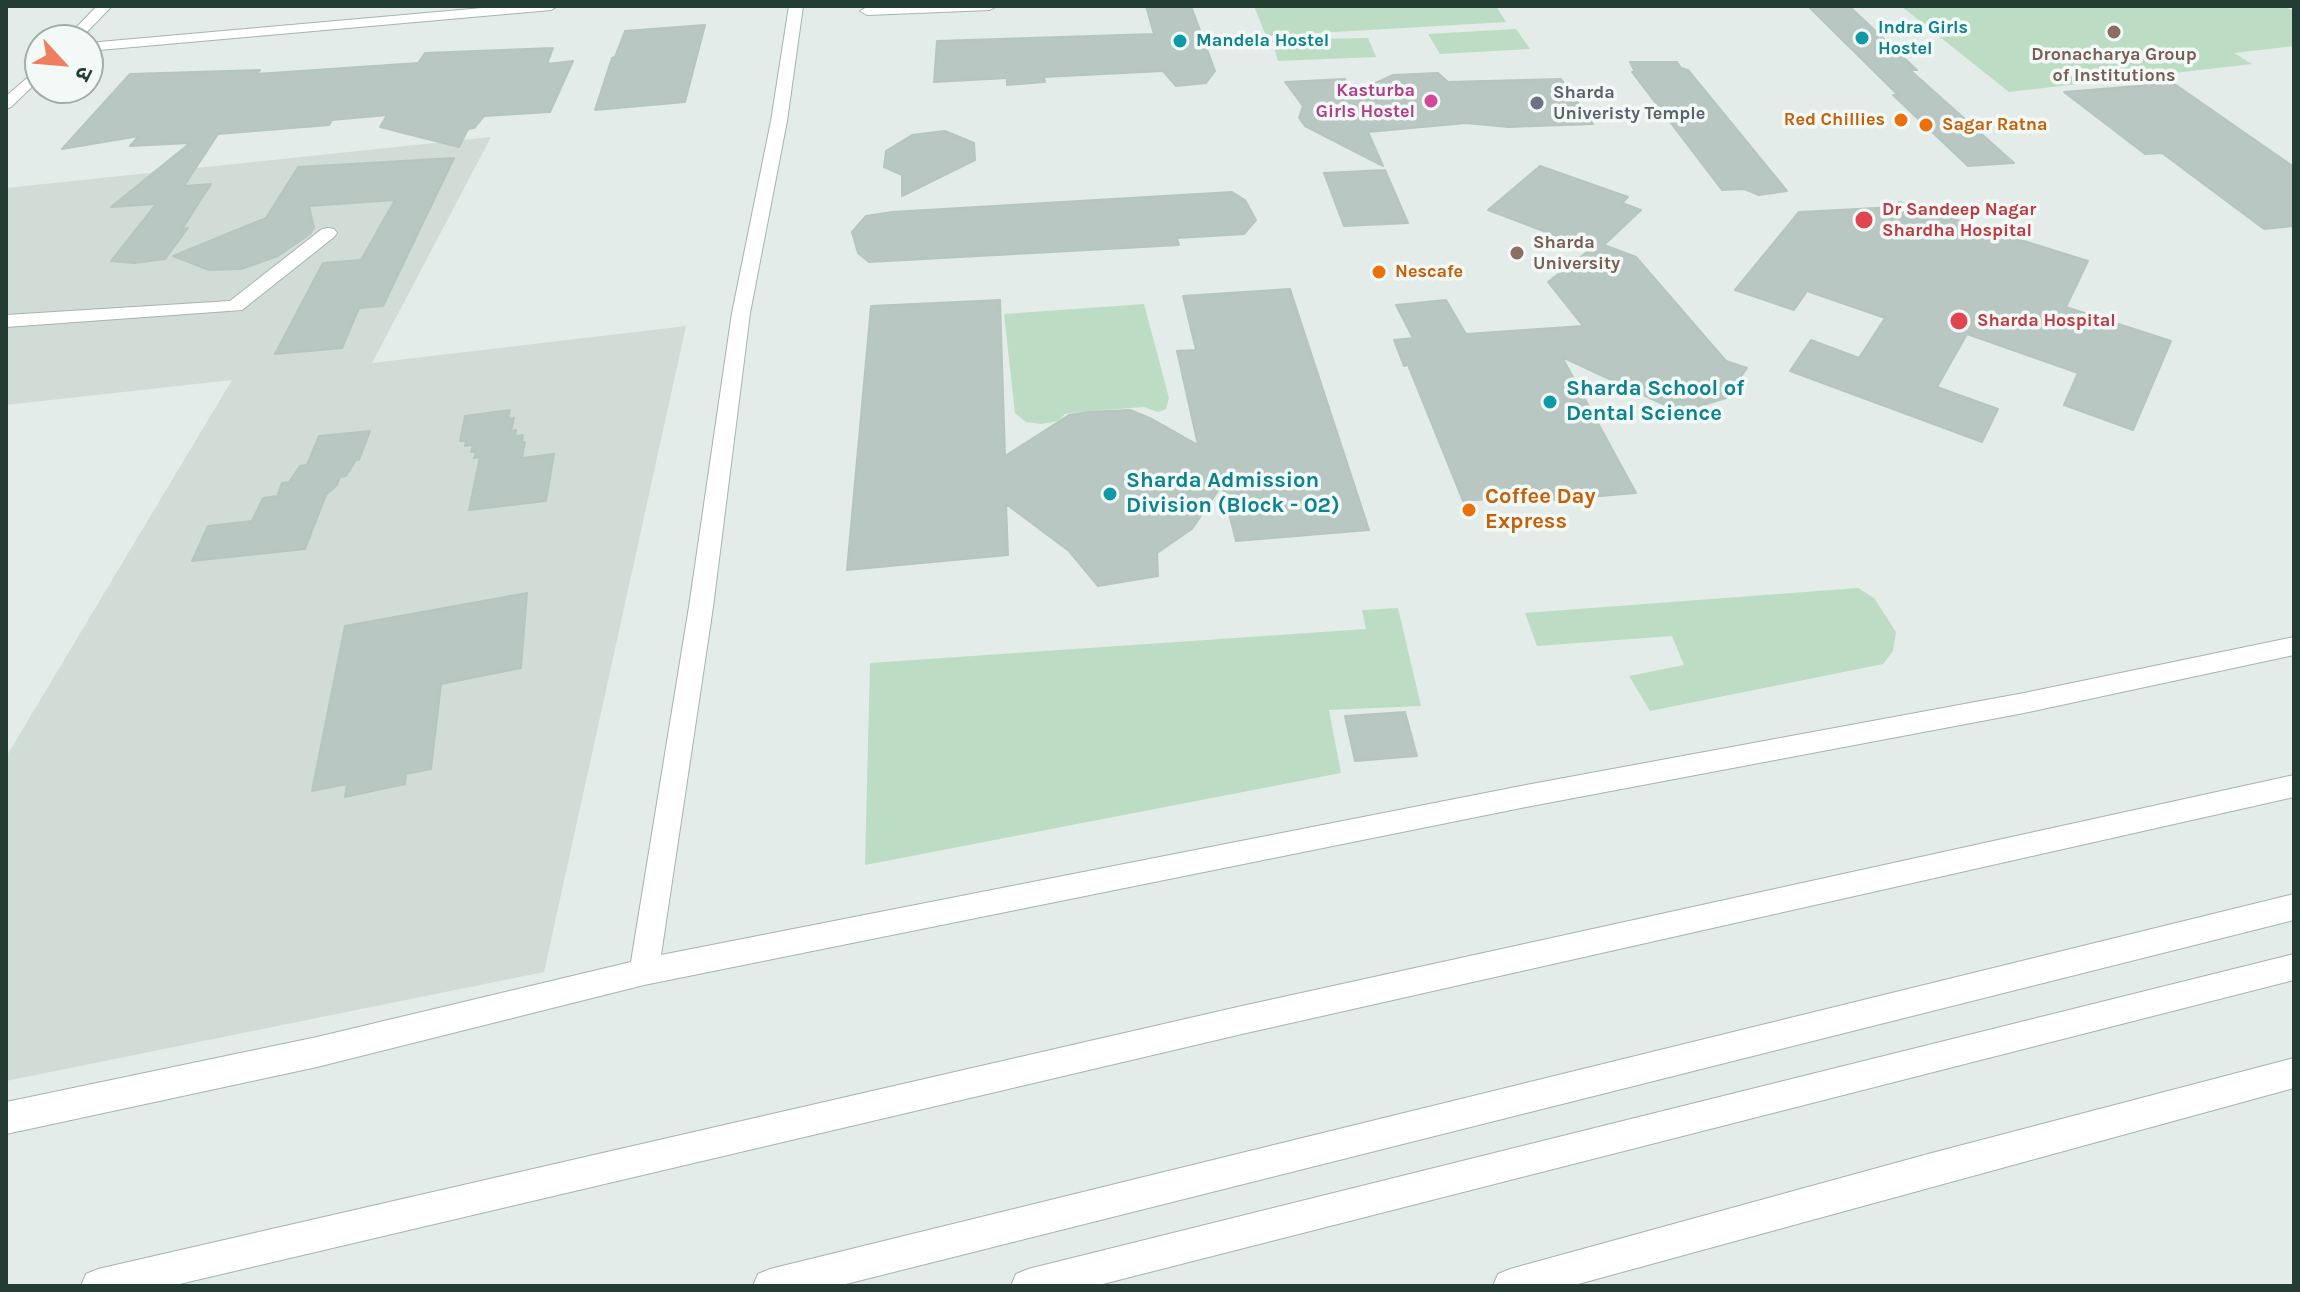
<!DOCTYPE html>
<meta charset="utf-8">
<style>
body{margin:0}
#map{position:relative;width:2300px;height:1292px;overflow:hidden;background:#e3ece8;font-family:Karla,"Noto Sans Devanagari",sans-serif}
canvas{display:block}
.frame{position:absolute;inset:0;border:8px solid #233d35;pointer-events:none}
.north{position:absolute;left:24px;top:24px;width:80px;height:80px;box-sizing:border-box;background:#f3f9f6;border:2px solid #a0aea9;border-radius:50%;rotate:116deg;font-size:22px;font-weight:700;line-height:32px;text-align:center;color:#233d35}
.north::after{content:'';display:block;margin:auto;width:28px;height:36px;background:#ed7e60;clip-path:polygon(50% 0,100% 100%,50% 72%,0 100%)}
</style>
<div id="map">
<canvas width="2300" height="1292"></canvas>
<div class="frame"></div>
<div class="north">उ</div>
</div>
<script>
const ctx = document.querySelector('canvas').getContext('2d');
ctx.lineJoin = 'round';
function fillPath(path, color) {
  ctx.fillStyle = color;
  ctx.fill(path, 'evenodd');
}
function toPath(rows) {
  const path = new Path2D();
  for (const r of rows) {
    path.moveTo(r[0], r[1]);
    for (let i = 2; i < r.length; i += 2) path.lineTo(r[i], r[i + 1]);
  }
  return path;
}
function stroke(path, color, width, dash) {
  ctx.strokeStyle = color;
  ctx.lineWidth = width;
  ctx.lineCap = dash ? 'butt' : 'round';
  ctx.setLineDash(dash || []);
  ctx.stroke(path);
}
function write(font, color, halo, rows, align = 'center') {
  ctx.font = font + ' Karla,sans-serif';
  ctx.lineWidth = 7;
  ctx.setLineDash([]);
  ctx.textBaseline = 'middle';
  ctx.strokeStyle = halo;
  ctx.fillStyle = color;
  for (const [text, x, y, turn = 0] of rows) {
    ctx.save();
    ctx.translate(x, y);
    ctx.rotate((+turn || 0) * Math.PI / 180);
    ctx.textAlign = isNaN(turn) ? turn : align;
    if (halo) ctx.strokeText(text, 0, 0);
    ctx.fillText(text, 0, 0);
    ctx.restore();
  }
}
fillPath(toPath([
 [491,137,372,363,686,326,544,972,6,1081,6,757,232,380,6,405,6,188]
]), '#d1dcd7');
fillPath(toPath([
 [1254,6,1496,6,1506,22,1266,36],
 [1901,6,2283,6,2294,11,2294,46,2234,53,2252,64,2009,92],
 [1516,29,1530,49,1440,54,1428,34],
 [1368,38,1376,57,1278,61,1272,40],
 [1144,304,1169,398,1166,409,1158,412,1144,407,1079,412,1065,414,1058,421,1041,424,1026,422,1015,413,1004,314],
 [1858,588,1874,598,1896,632,1893,651,1883,664,1650,711,1629,676,1684,665,1672,636,1537,646,1525,613],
 [1398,608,1421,706,1329,710,1341,773,865,865,870,663,1366,629,1362,610]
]), '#bcddc4');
const building = toPath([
 [1146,6,1191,6,1215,71,1206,83,1176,86,1163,71,1044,77,1045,82,1007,85,1007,78,934,82,937,41,1154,34,1146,6],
 [1808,6,1849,6,1917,70,1910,70,2014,163,1968,166,1893,95,1898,95,1808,6],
 [705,25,685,102,595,110,612,58,615,57,625,31,705,25],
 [553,48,547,64,573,61,550,112,484,116,474,128,468,129,459,147,380,127,387,115,332,120,329,125,218,134,184,186,211,184,182,229,188,228,165,259,134,263,111,261,156,204,111,207,190,143,130,146,139,136,62,149,130,74,260,70,256,74,418,63,425,53,553,48],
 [1630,62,1677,62,1681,68,1688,70,1787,191,1759,195,1744,189,1722,190,1632,72,1635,72,1630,62],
 [1438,73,1448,82,1561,79,1593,124,1508,127,1466,123,1368,132,1383,166,1305,126,1299,118,1303,106,1285,82,1345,79,1352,94,1393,75,1438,73],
 [2173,83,2294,167,2294,226,2264,229,2162,153,2145,154,2064,92,2173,83],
 [945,131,974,143,975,160,902,196,902,175,884,167,886,151,912,135,945,131],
 [454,158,383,306,359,308,342,348,275,354,323,263,361,260,395,200,309,206,314,228,310,234,278,256,241,269,209,270,173,256,266,218,298,167,454,158],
 [1540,166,1628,197,1622,203,1641,210,1604,245,1636,257,1726,361,1747,368,1726,398,1680,412,1562,357,1636,493,1528,502,1526,496,1463,501,1408,365,1404,366,1394,340,1413,338,1396,305,1446,300,1466,334,1583,326,1548,282,1591,249,1488,210,1540,166],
 [1385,170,1408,223,1344,226,1324,173,1385,170],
 [1232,192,1245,200,1256,220,1244,234,1177,238,1179,245,869,262,858,253,852,232,866,216,892,212,1232,192],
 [1899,202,2088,261,2066,307,2171,341,2133,430,2064,405,2078,373,1967,334,1937,387,1998,409,1982,442,1790,371,1811,340,1859,358,1885,318,1807,291,1794,310,1735,290,1799,212,1896,207,1899,202],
 [1290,289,1369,530,1236,541,1222,485,1192,529,1157,553,1158,576,1098,586,1069,551,1006,504,1008,555,847,570,871,306,1000,300,1005,456,1069,415,1088,412,1130,410,1152,419,1198,445,1177,351,1196,350,1183,296,1290,289],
 [510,410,508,419,514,418,511,431,516,430,515,436,523,435,522,443,525,442,522,458,554,454,546,501,469,510,480,457,474,458,476,452,471,452,473,445,465,446,466,441,460,441,465,416,510,410],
 [370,431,359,460,356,460,346,476,340,477,337,485,326,495,305,549,192,561,208,526,252,521,263,498,277,496,282,483,289,482,300,466,307,465,319,436,370,431],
 [527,593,521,668,441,684,431,769,406,774,405,784,345,797,347,784,312,791,345,626,527,593],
 [1405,712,1417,756,1355,761,1345,716,1405,712]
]);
fillPath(building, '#b8c7c1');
stroke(building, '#b5c6be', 2);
const minor = toPath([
 [97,6,112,6,79,40,64,40,97,6],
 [505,6,558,6,551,10,88,51,88,43,505,6],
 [789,6,803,6,787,121,750,313,713,607,661,955,1526,785,2024,693,2294,637,2294,655,2024,713,1526,807,644,985,317,1067,6,1134,6,1102,317,1037,631,962,689,607,732,313,771,121,789,6],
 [997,6,990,10,867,15,860,11,867,7,889,6,997,6],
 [40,67,40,79,11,107,6,109,6,96,40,67],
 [328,228,334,229,337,233,334,237,242,310,6,327,6,315,230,301,322,229,328,228],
 [2294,775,2294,797,1242,1034,171,1286,81,1286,86,1274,98,1269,1242,1006,2294,775],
 [2294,894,2294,920,838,1286,753,1286,758,1274,770,1269,2294,894],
 [2294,954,2294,980,1095,1286,1011,1286,1016,1274,1028,1269,2294,954],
 [2294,1058,2294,1088,1571,1286,1493,1286,1498,1274,1510,1269,1928,1154,2294,1058]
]);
stroke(minor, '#a6b4af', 2);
fillPath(minor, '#fff');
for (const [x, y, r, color] of [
 [2114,32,8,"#8d6e63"],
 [1862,38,8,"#0f9aa8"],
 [1180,41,8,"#0f9aa8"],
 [1431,101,8,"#d1479c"],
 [1537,103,8,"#6b7280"],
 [1901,120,8,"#e8710a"],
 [1926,125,8,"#e8710a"],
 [1864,220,10,"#e0444e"],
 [1517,253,8,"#8d6e63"],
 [1379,272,8,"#e8710a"],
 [1959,321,10,"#e0444e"],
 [1550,402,8,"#0f9aa8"],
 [1110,494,8,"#0f9aa8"],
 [1469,510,8,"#e8710a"]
]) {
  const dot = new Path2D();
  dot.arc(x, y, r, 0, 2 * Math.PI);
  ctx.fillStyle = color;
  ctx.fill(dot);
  stroke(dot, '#f3f9f6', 3);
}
write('bold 18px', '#0d838f', '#f3f9f6', [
 ["Indra Girls",1878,28],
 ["Hostel",1878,49],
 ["Mandela Hostel",1196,41]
], 'left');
write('bold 18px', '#785e54', '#f3f9f6', [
 ["Dronacharya Group",2114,55],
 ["of Institutions",2114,76],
 ["Sharda",1533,243,"left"],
 ["University",1533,264,"left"]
]);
write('bold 18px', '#b23c85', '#f3f9f6', [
 ["Kasturba",1415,91],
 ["Girls Hostel",1415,112]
], 'right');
write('bold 18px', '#5b616d', '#f3f9f6', [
 ["Sharda",1553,93],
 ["Univeristy Temple",1553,114]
], 'left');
write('bold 18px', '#c56008', '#f3f9f6', [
 ["Red Chillies",1885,120,"right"],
 ["Sagar Ratna",1942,125],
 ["Nescafe",1395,272]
], 'left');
write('bold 18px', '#be3a42', '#f3f9f6', [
 ["Dr Sandeep Nagar",1882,210],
 ["Shardha Hospital",1882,231],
 ["Sharda Hospital",1977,321]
], 'left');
write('bold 22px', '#0d838f', '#f3f9f6', [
 ["Sharda School of",1566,389],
 ["Dental Science",1566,414],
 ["Sharda Admission",1126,481],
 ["Division (Block - 02)",1126,506]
], 'left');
write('bold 22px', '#c56008', '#f3f9f6', [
 ["Coffee Day",1485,497],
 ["Express",1485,522]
], 'left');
</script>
